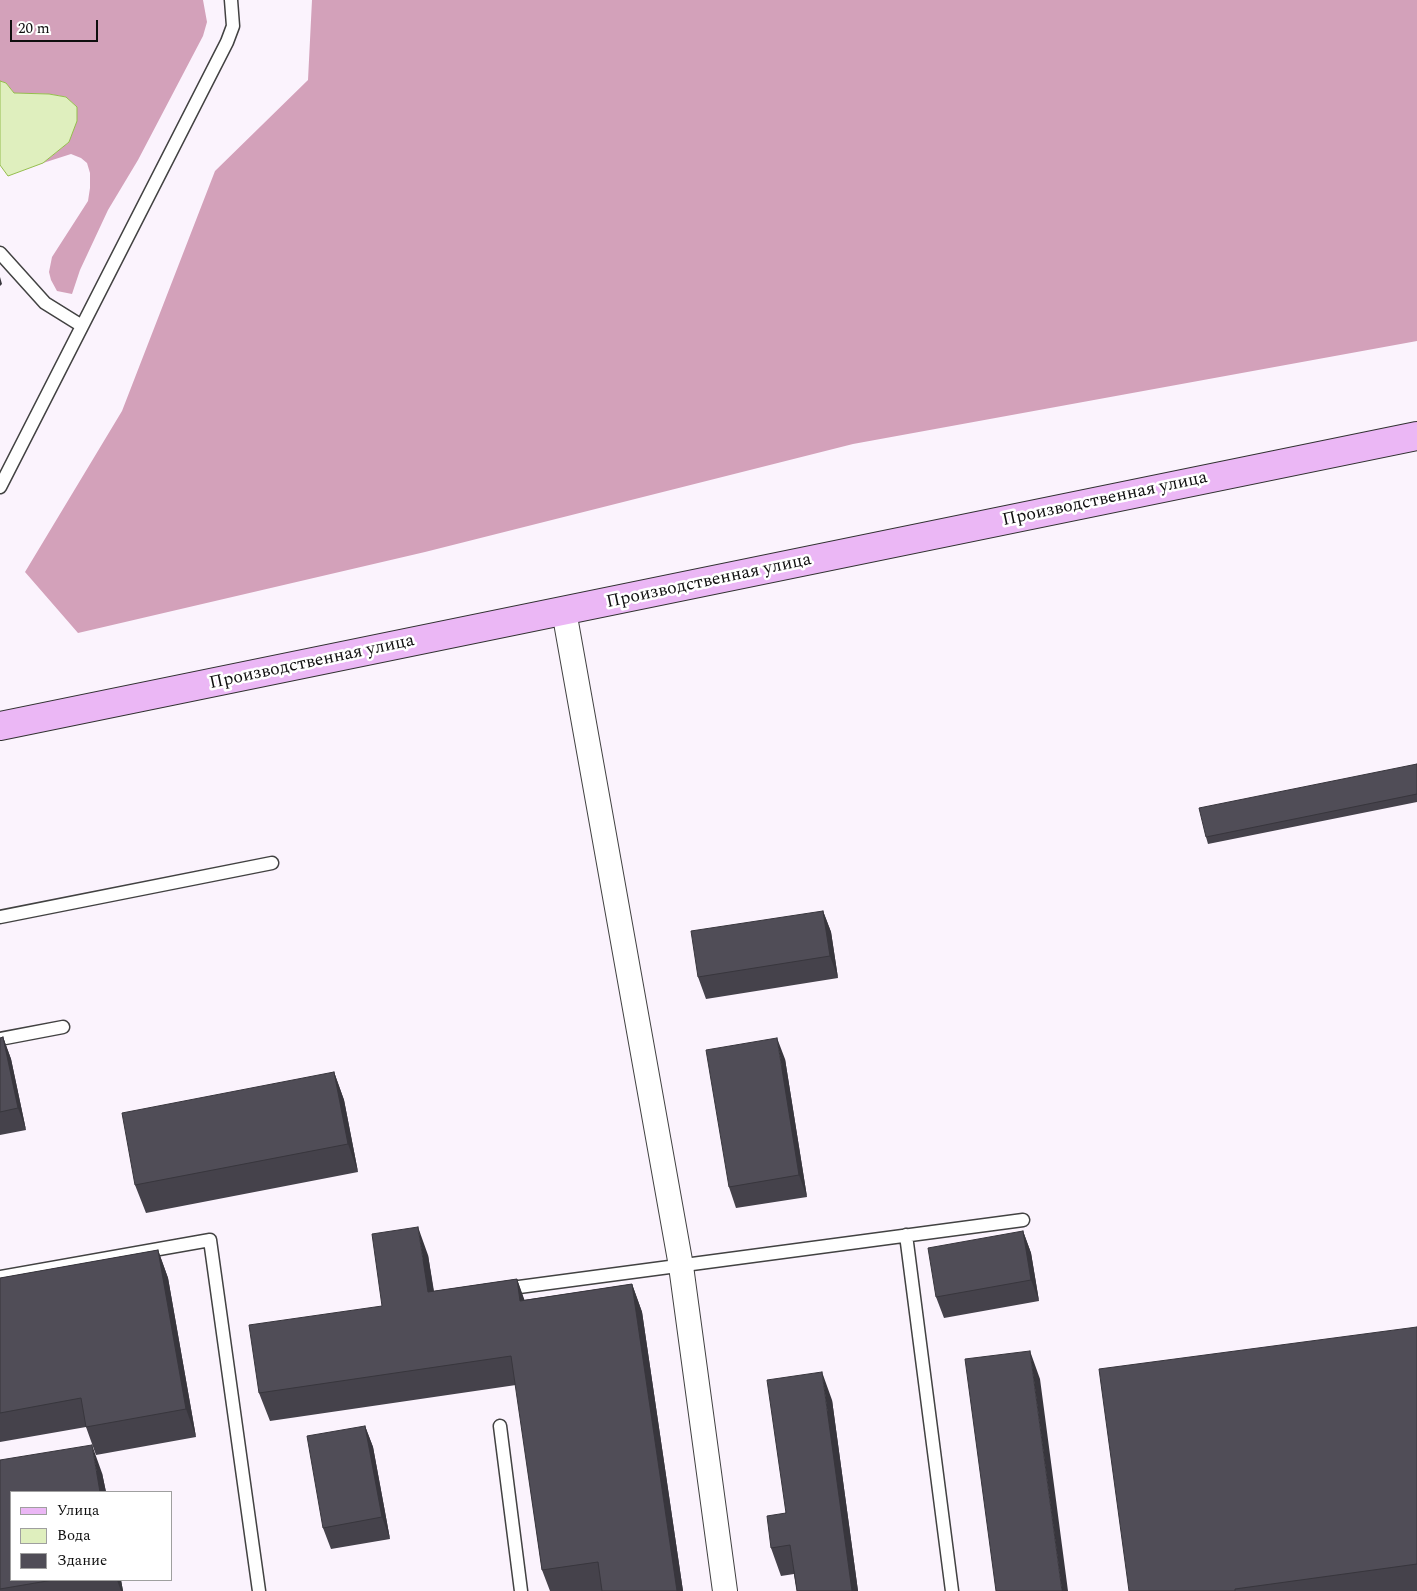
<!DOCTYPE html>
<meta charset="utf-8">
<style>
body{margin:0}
#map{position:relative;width:1417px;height:1591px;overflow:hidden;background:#fbf3fd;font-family:Spectral,serif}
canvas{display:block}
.legend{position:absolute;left:10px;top:1491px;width:162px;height:90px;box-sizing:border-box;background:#fff;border:1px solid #9f9f9f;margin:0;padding:6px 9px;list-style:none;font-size:15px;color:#0f0f0f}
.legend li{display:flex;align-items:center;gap:10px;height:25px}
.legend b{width:25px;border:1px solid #9f9f9f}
.scale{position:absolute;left:10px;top:20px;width:88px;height:22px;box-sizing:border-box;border:2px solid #0f0f0f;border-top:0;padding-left:6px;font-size:15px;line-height:18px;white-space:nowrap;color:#0f0f0f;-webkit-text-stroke:4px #fff;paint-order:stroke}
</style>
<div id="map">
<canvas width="1417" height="1591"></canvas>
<ul class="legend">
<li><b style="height:6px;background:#ebb7f5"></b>Улица</li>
<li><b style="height:14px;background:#dfefbe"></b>Вода</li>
<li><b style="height:14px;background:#504d57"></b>Здание</li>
</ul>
<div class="scale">20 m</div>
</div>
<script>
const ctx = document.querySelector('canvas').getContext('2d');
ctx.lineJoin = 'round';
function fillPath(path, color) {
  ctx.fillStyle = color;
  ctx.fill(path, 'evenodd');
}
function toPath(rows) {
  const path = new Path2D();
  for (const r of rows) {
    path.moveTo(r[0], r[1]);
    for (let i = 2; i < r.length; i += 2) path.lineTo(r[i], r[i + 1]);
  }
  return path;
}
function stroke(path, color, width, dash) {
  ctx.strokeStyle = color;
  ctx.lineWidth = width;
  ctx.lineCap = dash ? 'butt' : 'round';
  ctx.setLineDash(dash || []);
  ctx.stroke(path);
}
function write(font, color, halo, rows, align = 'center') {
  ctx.font = font + ' Spectral,serif';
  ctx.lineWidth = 5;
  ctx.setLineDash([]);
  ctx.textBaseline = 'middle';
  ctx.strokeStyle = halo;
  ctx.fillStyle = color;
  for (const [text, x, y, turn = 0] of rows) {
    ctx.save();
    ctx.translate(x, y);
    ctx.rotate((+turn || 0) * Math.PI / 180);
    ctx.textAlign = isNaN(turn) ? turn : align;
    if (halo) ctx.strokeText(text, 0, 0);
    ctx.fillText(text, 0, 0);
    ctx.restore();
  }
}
fillPath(toPath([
 [0,0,203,0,207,22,203,36,138,160,108,210,80,270,72,294,57,291,51,280,49,272,52,257,88,201,90,188,90,173,87,163,81,158,71,154,43,163,69,142,77,107,66,97,49,94,14,93,6,83,0,81],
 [312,0,1417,0,1417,341,853,444,425,552,78,633,25,572,122,411,215,171,308,80]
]), '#d3a1ba');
const water = toPath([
 [0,81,6,83,14,93,49,94,66,97,77,107,77,121,69,142,43,163,8,176,0,165,0,81]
]);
fillPath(water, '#dfefbe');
stroke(water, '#95bd4e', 1);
const service = toPath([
 [0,253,45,303,82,326],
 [0,487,227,42,233,26,231,0],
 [0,917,272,863],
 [0,1039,63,1027],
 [906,1235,952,1591],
 [0,1277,210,1240,259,1591],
 [504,1289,1023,1220],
 [500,1426,521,1591]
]);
const minor = toPath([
 [564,611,681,1266,725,1591]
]);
const secondary = toPath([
 [0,726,1417,436]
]);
stroke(service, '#424242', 15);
stroke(minor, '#424242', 26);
stroke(secondary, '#313131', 30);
stroke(service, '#fff', 12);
stroke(minor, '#fff', 24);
stroke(secondary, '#ebb7f5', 28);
fillPath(toPath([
 [1417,764,1417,802,1208,844,1206,837],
 [823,911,831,932,838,978,706,999,698,977],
 [3,1037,11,1059,26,1130,0,1135,0,1038],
 [785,1059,807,1197,736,1208,729,1187],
 [334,1072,344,1100,358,1172,146,1213,135,1185],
 [1023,1231,1031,1253,1039,1301,944,1318,936,1297],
 [158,1250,168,1278,196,1437,96,1455,86,1427,0,1442,0,1278],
 [428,1255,434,1291,517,1279,524,1300,632,1284,642,1312,683,1591,550,1591,542,1570,516,1385,270,1421,259,1393,382,1306],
 [1417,1327,1417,1591,1129,1591],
 [832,1400,858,1591,797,1591,794,1574,781,1576,771,1548],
 [365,1426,373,1447,390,1539,331,1549,323,1528],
 [0,1460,102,1473,106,1492,11,1492,11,1580,121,1580,123,1591,0,1591]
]), '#45424b');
fillPath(toPath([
 [0,277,2,284,0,286],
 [823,911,831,932,838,978,830,956],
 [3,1037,11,1059,26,1130,18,1108],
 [777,1038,785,1059,807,1197,799,1175],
 [334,1072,344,1100,358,1172,348,1144],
 [418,1227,428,1255,438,1320,428,1292],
 [1023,1231,1031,1253,1039,1301,1031,1280],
 [158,1250,168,1278,196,1437,186,1409],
 [517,1279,527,1307,520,1301],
 [632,1284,642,1312,683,1591,677,1591],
 [1030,1351,1040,1379,1068,1591,1062,1591],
 [822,1372,832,1400,858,1591,852,1591],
 [365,1426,373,1447,390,1539,382,1517],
 [92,1445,102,1473,106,1492,100,1492],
 [117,1580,121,1580,123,1591,121,1591]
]), '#38363d');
const building = toPath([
 [1417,764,1417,794,1206,837,1199,808,1417,764],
 [823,911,830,956,698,977,691,931,823,911],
 [3,1037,18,1108,0,1112,0,1038,3,1037],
 [777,1038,799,1175,729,1187,706,1050,777,1038],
 [334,1072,348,1144,135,1185,122,1113,334,1072],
 [418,1227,428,1292,517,1279,520,1301,632,1284,677,1591,602,1591,598,1562,542,1570,511,1356,259,1393,249,1325,382,1306,372,1234,418,1227],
 [1023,1231,1031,1280,936,1297,928,1248,1023,1231],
 [158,1250,186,1409,86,1427,81,1398,0,1413,0,1278,158,1250],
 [1417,1327,1417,1564,1235,1589,1235,1591,1129,1591,1099,1369,1417,1327],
 [1030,1351,1062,1591,996,1591,965,1359,1030,1351],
 [822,1372,852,1591,797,1591,790,1545,771,1548,767,1516,786,1513,767,1380,822,1372],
 [365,1426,382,1517,323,1528,307,1436,365,1426],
 [92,1445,100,1492,11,1492,11,1580,53,1580,0,1589,0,1460,92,1445]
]);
fillPath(building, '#504d57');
stroke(building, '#38363d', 1);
write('18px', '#0f0f0f', '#fff', [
 ["Производственная улица",1105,500,-12],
 ["Производственная улица",709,582,-12],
 ["Производственная улица",312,663,-12]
]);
</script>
